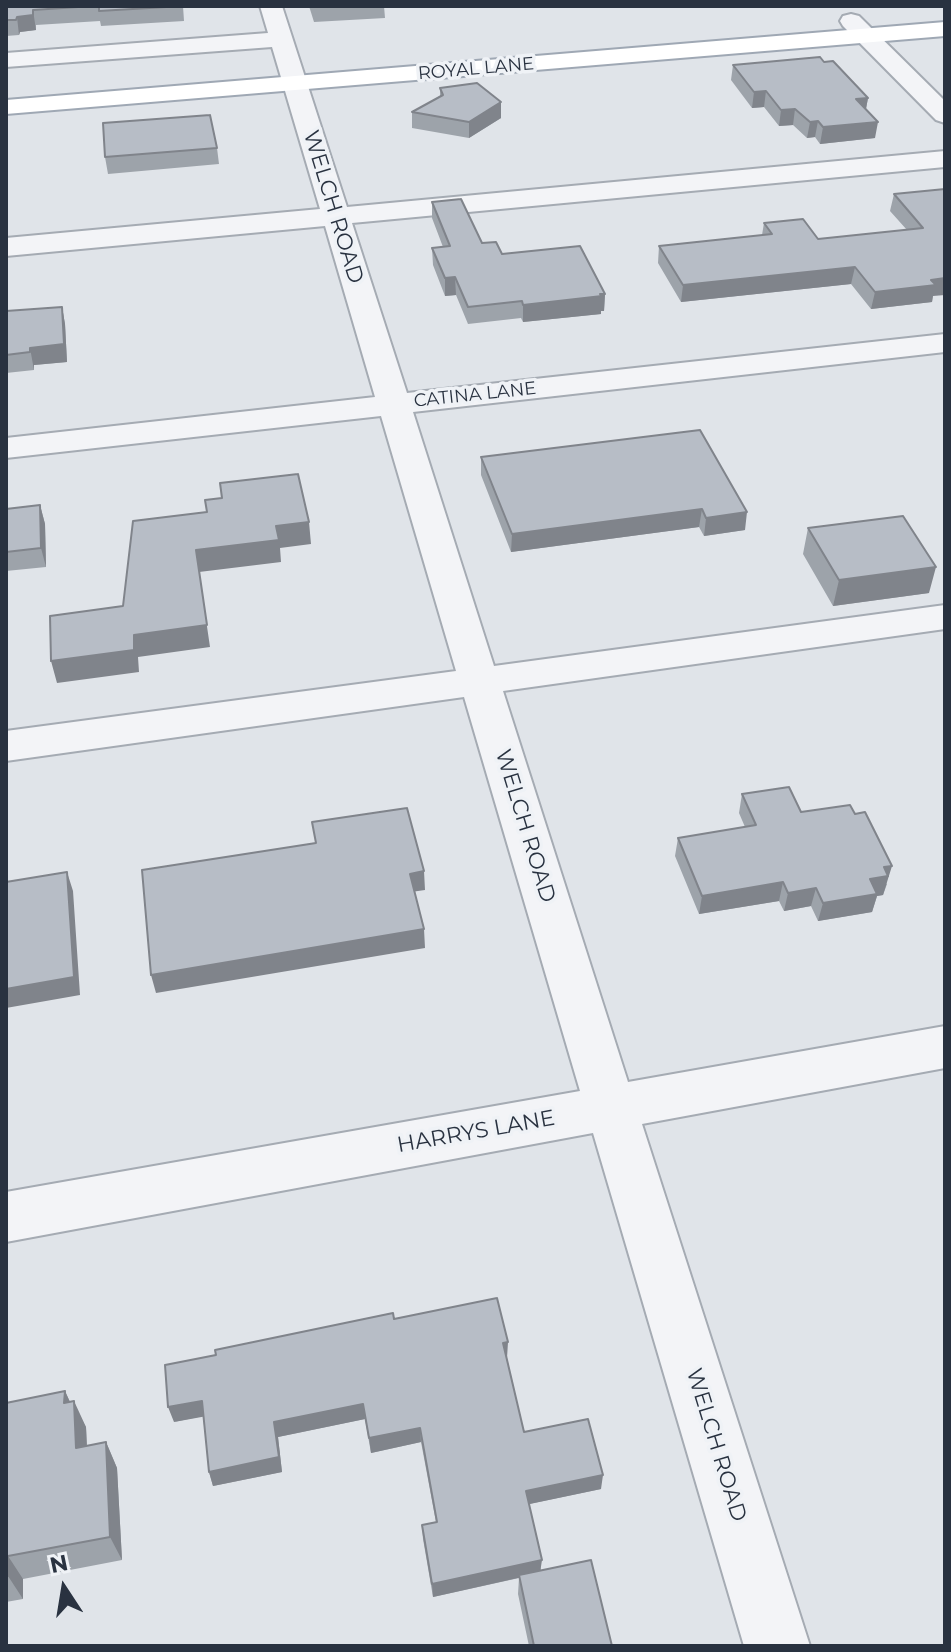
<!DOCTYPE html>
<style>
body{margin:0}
#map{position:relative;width:951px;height:1652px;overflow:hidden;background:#e0e4e9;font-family:Montserrat,sans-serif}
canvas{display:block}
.frame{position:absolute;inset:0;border:8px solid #293240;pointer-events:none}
.north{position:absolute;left:24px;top:1548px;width:80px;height:80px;-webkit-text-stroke:6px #eff2f6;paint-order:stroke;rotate:348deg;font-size:22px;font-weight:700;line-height:32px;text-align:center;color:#293240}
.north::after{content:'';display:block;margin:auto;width:28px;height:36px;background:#293240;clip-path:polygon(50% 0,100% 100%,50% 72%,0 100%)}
</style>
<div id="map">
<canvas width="951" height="1652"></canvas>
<div class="frame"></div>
<div class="north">N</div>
</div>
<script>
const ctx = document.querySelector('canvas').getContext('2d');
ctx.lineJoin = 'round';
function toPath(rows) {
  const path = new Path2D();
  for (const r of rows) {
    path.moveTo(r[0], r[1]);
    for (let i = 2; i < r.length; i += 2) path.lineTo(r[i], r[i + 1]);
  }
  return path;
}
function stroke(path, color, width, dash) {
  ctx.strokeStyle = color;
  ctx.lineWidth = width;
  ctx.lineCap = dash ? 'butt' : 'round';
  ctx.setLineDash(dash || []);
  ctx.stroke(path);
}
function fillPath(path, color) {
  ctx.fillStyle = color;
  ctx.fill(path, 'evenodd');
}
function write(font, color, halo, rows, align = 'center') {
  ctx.font = font + ' Montserrat,sans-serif';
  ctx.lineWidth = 7;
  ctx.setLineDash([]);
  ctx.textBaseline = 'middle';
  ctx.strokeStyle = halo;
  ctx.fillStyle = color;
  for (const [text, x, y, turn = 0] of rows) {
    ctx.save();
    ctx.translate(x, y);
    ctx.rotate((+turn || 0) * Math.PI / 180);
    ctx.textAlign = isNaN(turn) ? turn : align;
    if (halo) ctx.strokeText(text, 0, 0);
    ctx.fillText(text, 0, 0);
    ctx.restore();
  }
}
const minor = toPath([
 [260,6,282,6,347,207,945,151,945,167,352,223,407,393,945,334,945,352,413,412,494,666,945,605,945,629,503,691,628,1082,945,1026,945,1068,642,1124,810,1646,744,1646,593,1133,6,1242,6,1192,580,1091,464,697,6,761,6,731,456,671,381,416,6,458,6,438,375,397,325,226,6,256,6,238,320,209,272,47,6,67,6,53,268,33,260,6],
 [851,14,859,16,945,101,945,123,936,120,843,26,840,21,843,16,851,14]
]);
const major = toPath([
 [945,22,945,36,6,114,6,100,945,22]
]);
stroke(minor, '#a5abb3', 4);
stroke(major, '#9fa8b4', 4);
fillPath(minor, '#f3f4f7');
fillPath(major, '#fff');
fillPath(toPath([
 [6,6,183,6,184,21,101,26,100,21,36,25,36,30,20,32,19,35,6,36],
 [309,6,384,6,385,18,314,22],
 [824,62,868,98,866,109,875,138,820,144,815,137,807,138,793,125,779,126,764,107,752,108,731,80,733,65],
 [440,88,501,118,469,138,412,128,412,112,440,96],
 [217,148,219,164,108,174,105,157],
 [945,189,932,302,871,309,851,284,681,302,658,263,659,246,762,235,764,223,818,239,907,230,890,211,894,194],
 [432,202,482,243,502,254,605,294,604,311,601,311,601,314,523,322,521,318,468,324,456,295,445,296,433,265,432,248,443,247,432,218],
 [62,307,65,324,67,362,34,365,34,370,6,373,6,311],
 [700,430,745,530,704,536,699,527,511,552,481,475,481,457],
 [40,505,45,524,46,567,6,571,6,509],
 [808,528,929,593,833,606,803,554],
 [742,794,801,812,887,884,883,895,877,896,872,912,818,921,811,906,784,911,779,901,699,914,675,856,678,838,745,827,739,813],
 [394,1319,507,1358,524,1432,601,1489,529,1504,541,1571,612,1646,529,1646,518,1594,519,1578,433,1597,423,1539,422,1525,436,1522,421,1442,371,1453,365,1419,278,1437,282,1472,213,1486,209,1472,203,1416,174,1422],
 [65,1391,70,1402,86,1427,87,1446,106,1442,117,1468,122,1560,23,1579,23,1599,6,1602,6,1403]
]), '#9da3aa');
fillPath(toPath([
 [33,10,36,30,20,32,19,35,17,17],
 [766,91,764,107,752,108,754,92],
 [868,98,865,114,856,99],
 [501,102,501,118,469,138,469,122],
 [795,109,793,125,779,126,781,110],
 [818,121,815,137,807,138,810,122],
 [878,122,875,138,820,144,823,127],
 [855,267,851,284,681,302,683,285],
 [455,277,456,295,445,296,445,278],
 [945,278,945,295,933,296,932,302,871,309,875,292,931,280],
 [605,294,604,311,601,311,601,314,523,322,523,305],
 [62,307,65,324,67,362,34,365,34,370,30,348],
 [40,505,45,524,46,567,41,548],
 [702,509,699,527,511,552,512,534],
 [747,512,745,530,704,536,706,518],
 [309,522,311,544,280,548,281,562,199,572,210,647,138,657,139,672,57,683,51,661,134,635,196,550,276,526],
 [936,567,929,593,833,606,839,580],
 [892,866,883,895,877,896,872,912,818,921,823,903,870,879,884,867],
 [424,871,425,890,411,892,410,874],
 [67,872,73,891,80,995,6,1008,6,989],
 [783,882,779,901,699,914,702,896],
 [816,888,811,906,784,911,788,893],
 [424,929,425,948,156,993,151,975],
 [508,1342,507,1358,503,1343],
 [65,1391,74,1411,74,1401,86,1427,88,1473,76,1448,64,1403],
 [202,1401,207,1416,174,1422,168,1407],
 [363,1404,365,1419,278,1437,282,1472,213,1486,209,1472,274,1422],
 [420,1428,421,1442,371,1453,369,1438],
 [106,1442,117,1468,122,1560,110,1537],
 [603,1475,601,1489,525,1505,526,1491],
 [8,1556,23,1579,23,1599,8,1576],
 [542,1560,540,1573,433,1597,432,1584]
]), '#80848b');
const building = toPath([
 [6,6,93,6,33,10,33,15,17,17,16,20,6,20,6,6],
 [99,6,183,6,99,11,99,6],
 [820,57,824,62,833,61,868,98,856,99,878,122,823,127,818,121,810,122,795,109,781,110,766,91,754,92,733,65,820,57],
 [477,83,501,102,469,122,412,112,443,95,440,88,477,83],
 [210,115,217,148,105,157,103,123,210,115],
 [945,189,945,278,931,280,936,285,875,292,855,267,683,285,659,246,772,234,764,223,803,219,818,239,923,228,894,194,945,189],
 [461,199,482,243,496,242,502,254,580,246,605,294,600,294,602,296,523,305,522,301,468,307,455,277,445,278,432,248,450,246,432,202,461,199],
 [62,307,64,344,30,348,30,352,6,355,6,311,62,307],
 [700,430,747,512,706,518,702,509,512,534,481,457,700,430],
 [298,474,309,522,276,526,279,540,196,550,207,625,134,635,134,650,51,661,50,616,123,606,133,521,207,512,205,500,222,498,220,483,298,474],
 [40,505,41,548,6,552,6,509,40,505],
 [903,516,936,567,839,580,808,528,903,516],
 [789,787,801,812,850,805,855,814,865,812,892,866,884,867,888,876,870,879,877,894,823,903,816,888,788,893,783,882,702,896,678,838,756,825,742,794,789,787],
 [407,808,424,871,410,874,424,929,151,975,142,870,316,843,312,822,407,808],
 [67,872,74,977,6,989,6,882,67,872],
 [497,1298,508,1342,503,1343,524,1432,588,1419,603,1475,526,1491,542,1560,432,1584,422,1525,437,1522,420,1428,369,1438,363,1404,274,1422,279,1457,209,1472,202,1401,168,1407,165,1365,216,1355,215,1350,393,1313,394,1319,497,1298],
 [65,1391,64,1403,74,1401,76,1448,106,1442,110,1537,8,1556,8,1576,6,1576,6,1403,65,1391],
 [591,1560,612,1646,534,1646,519,1575,591,1560]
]);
fillPath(building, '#b7bdc6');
stroke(building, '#80848b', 2);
write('18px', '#293240', '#eff2f6', [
 ["ROYAL LANE",476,69,-5],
 ["CATINA LANE",475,395,-6]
]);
write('22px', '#293240', '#eff2f6', [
 ["WELCH ROAD",333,207,73],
 ["WELCH ROAD",525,826,73],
 ["HARRYS LANE",476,1132,-10],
 ["WELCH ROAD",716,1445,73]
]);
</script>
